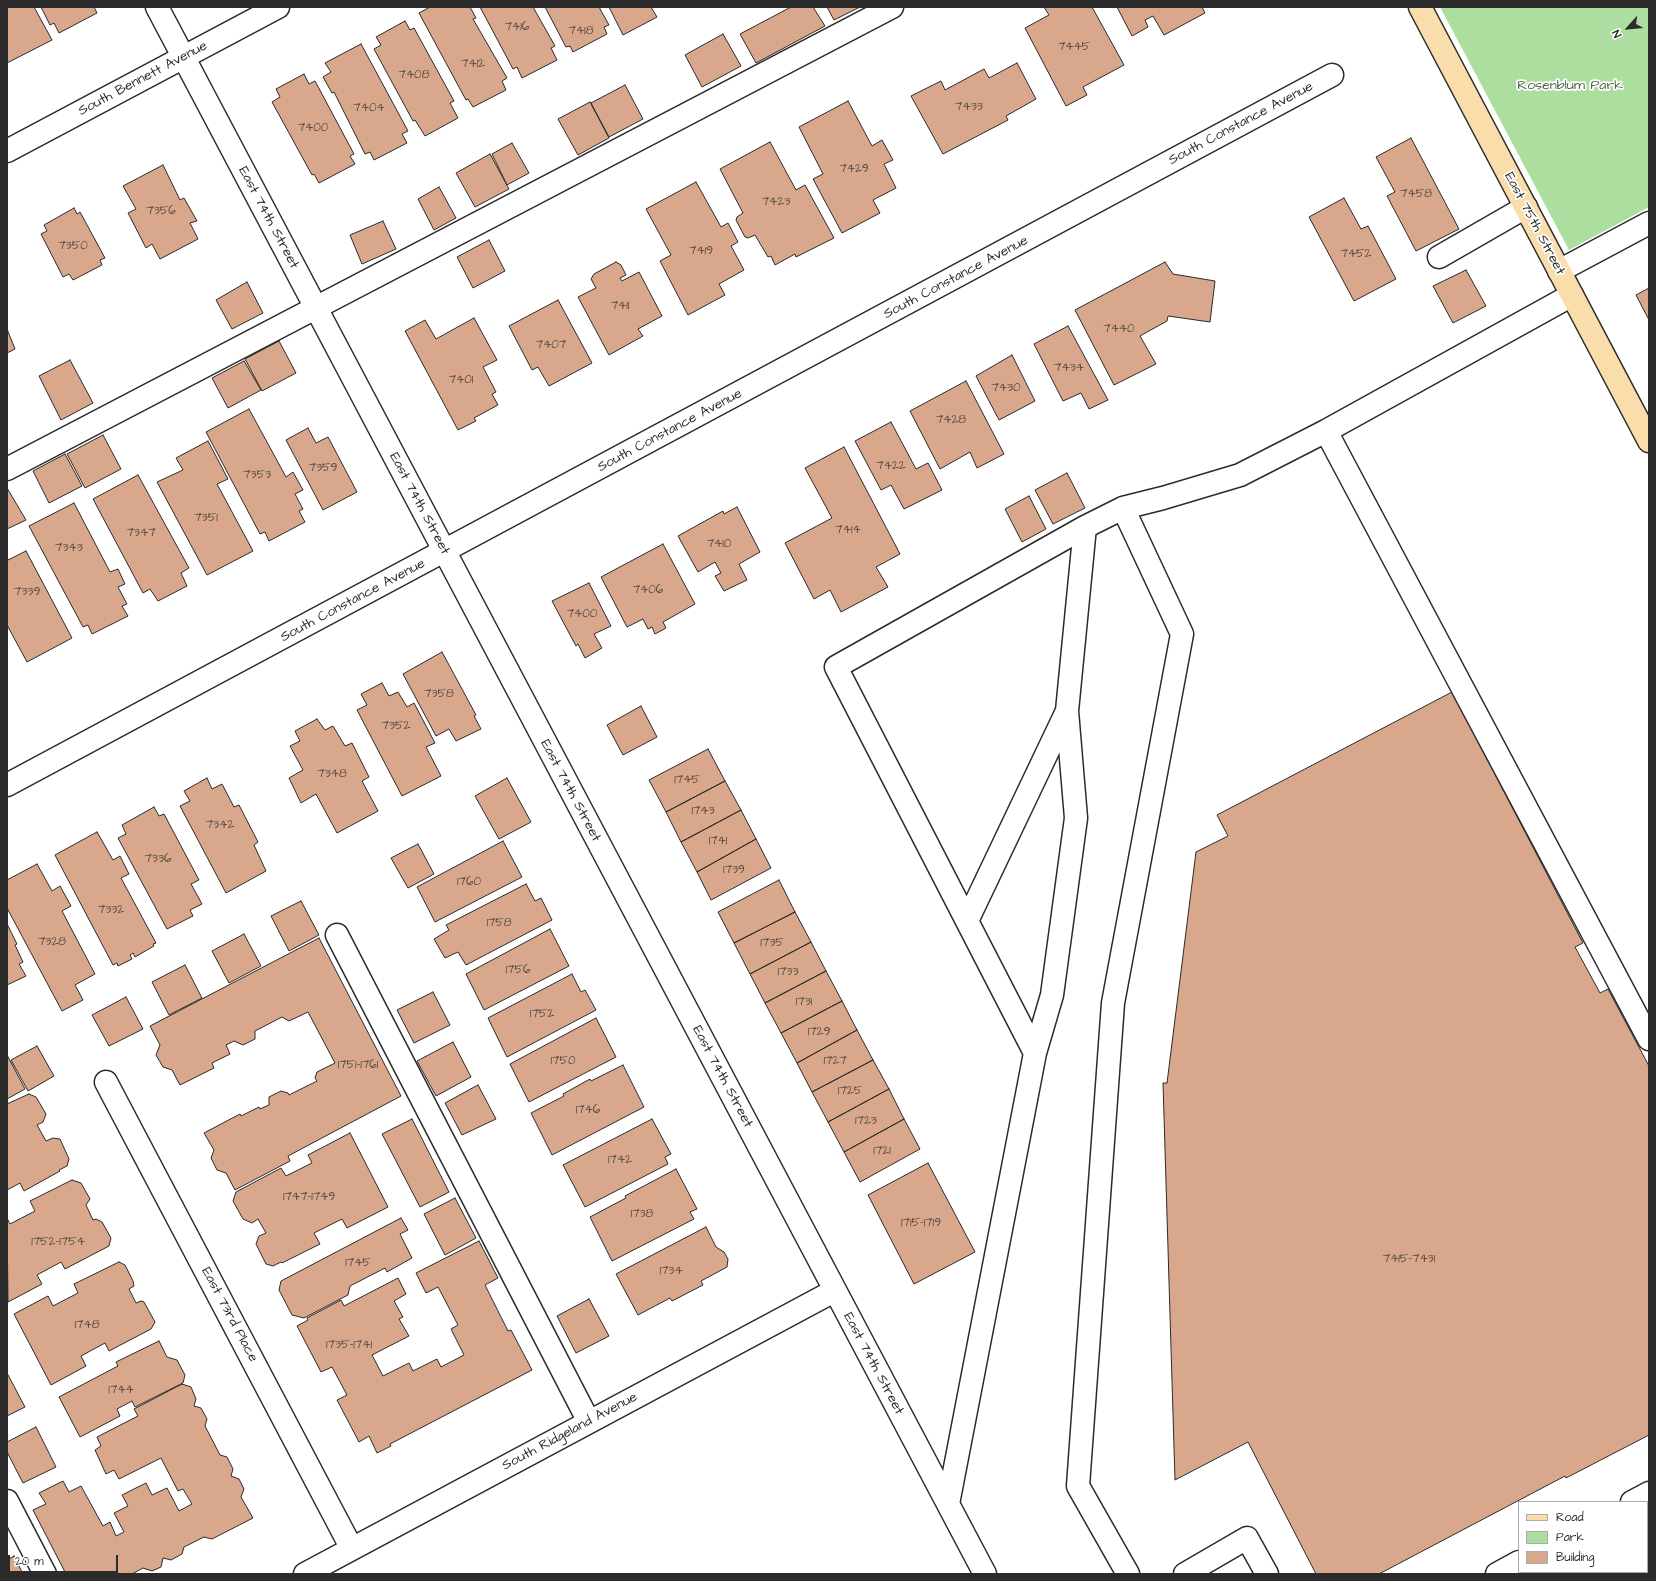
<!DOCTYPE html>
<style>
body{margin:0}
#map{position:relative;width:1656px;height:1581px;overflow:hidden;background:#fff;font-family:"Architects Daughter",sans-serif}
canvas{display:block}
.frame{position:absolute;inset:0;border:8px solid #2b2b2b;pointer-events:none}
.legend{position:absolute;left:1518px;top:1501px;width:130px;height:72px;box-sizing:border-box;background:#fff;border:1px solid #aaa;margin:0;padding:5px 7px;list-style:none;font-size:12px;color:#2b2b2b}
.legend li{display:flex;align-items:center;gap:8px;height:20px}
.legend b{width:20px;border:1px solid #aaa}
.north{position:absolute;left:1608px;top:8px;width:40px;height:40px;-webkit-text-stroke:3px #fff;paint-order:stroke;rotate:243deg;font-size:11px;font-weight:700;line-height:16px;text-align:center;color:#2b2b2b}
.north::after{content:'';display:block;margin:auto;width:14px;height:18px;background:#2b2b2b;clip-path:polygon(50% 0,100% 100%,50% 72%,0 100%)}
.scale{position:absolute;left:8px;top:1555px;width:110px;height:18px;box-sizing:border-box;border:2px solid #2b2b2b;border-top:0;padding-left:5px;font-size:12px;line-height:14px;white-space:nowrap;color:#2b2b2b;-webkit-text-stroke:3px #fff;paint-order:stroke}
</style>
<div id="map">
<canvas width="1656" height="1581"></canvas>
<div class="frame"></div>
<ul class="legend">
<li><b style="height:5px;background:#f9ddab"></b>Road</li>
<li><b style="height:11px;background:#acde9f"></b>Park</li>
<li><b style="height:11px;background:#d9a78b"></b>Building</li>
</ul>
<div class="north">N</div>
<div class="scale">20 m</div>
</div>
<script>
const ctx = document.querySelector('canvas').getContext('2d');
ctx.lineJoin = 'round';
function fillPath(path, color) {
  ctx.fillStyle = color;
  ctx.fill(path, 'evenodd');
}
function toPath(rows) {
  const path = new Path2D();
  for (const r of rows) {
    path.moveTo(r[0], r[1]);
    for (let i = 2; i < r.length; i += 2) path.lineTo(r[i], r[i + 1]);
  }
  return path;
}
function stroke(path, color, width, dash) {
  ctx.strokeStyle = color;
  ctx.lineWidth = width;
  ctx.lineCap = dash ? 'butt' : 'round';
  ctx.setLineDash(dash || []);
  ctx.stroke(path);
}
function write(font, color, halo, rows, align = 'center') {
  ctx.font = font + ' "Architects Daughter",sans-serif';
  ctx.lineWidth = 3.5;
  ctx.setLineDash([]);
  ctx.textBaseline = 'middle';
  ctx.strokeStyle = halo;
  ctx.fillStyle = color;
  for (const [text, x, y, turn = 0] of rows) {
    ctx.save();
    ctx.translate(x, y);
    ctx.rotate((+turn || 0) * Math.PI / 180);
    ctx.textAlign = isNaN(turn) ? turn : align;
    if (halo) ctx.strokeText(text, 0, 0);
    ctx.fillText(text, 0, 0);
    ctx.restore();
  }
}
fillPath(toPath([
 [1440,7,1649,7,1649,207,1569,250]
]), '#acde9f');
const building = toPath([
 [7,7,34,7,52,40,7,63,7,7],
 [41,7,94,7,97,13,59,33,54,23,50,25,41,7],
 [430,7,470,7,476,18,473,19,507,78,502,81,506,90,473,107,468,99,466,100,419,13,430,7],
 [480,7,533,7,555,46,551,48,557,60,522,78,517,67,513,69,480,7],
 [545,7,599,7,609,25,604,27,607,34,573,52,570,46,566,47,545,7],
 [609,7,651,7,657,17,623,35,609,7],
 [791,7,813,7,825,26,756,63,740,34,791,7],
 [827,7,860,7,834,20,827,7],
 [1044,7,1092,7,1124,65,1083,87,1087,95,1066,106,1025,28,1049,15,1044,7],
 [1117,7,1202,7,1205,13,1164,35,1153,16,1145,20,1148,27,1132,36,1117,7],
 [405,21,410,30,414,28,454,101,450,103,458,118,425,136,415,120,413,121,374,49,381,45,376,37,405,21],
 [723,34,741,66,702,87,685,55,723,34],
 [361,44,408,131,402,134,407,143,374,160,370,152,365,154,334,92,332,93,323,77,331,72,325,63,361,44],
 [1017,63,1036,99,1006,116,1008,120,943,154,911,96,941,81,945,90,984,69,989,78,1017,63],
 [304,74,309,84,315,81,354,154,350,156,355,164,319,183,314,174,312,175,272,102,280,97,276,89,304,74],
 [625,85,643,119,609,137,591,103,625,85],
 [848,101,872,146,882,140,893,160,884,164,896,188,873,200,880,213,842,233,813,179,823,174,799,127,848,101],
 [590,102,609,138,578,155,558,119,590,102],
 [1411,138,1459,229,1416,251,1387,196,1395,192,1376,157,1411,138],
 [770,142,796,190,805,185,834,238,796,257,795,254,775,265,771,256,768,257,755,235,748,238,745,237,736,220,737,217,743,213,720,169,770,142],
 [512,143,529,173,507,185,492,154,512,143],
 [490,154,509,189,475,207,456,173,490,154],
 [163,165,180,200,184,198,197,221,190,223,198,239,160,259,152,244,146,248,128,213,136,209,123,186,163,165],
 [696,182,721,227,728,223,738,242,731,246,744,270,719,284,725,295,688,315,660,261,671,255,646,209,696,182],
 [439,187,456,218,434,230,418,199,439,187],
 [1344,198,1361,229,1368,226,1396,279,1354,301,1309,217,1344,198],
 [74,208,77,214,80,212,105,258,100,260,102,265,73,280,69,274,63,277,41,234,47,231,44,225,74,208],
 [383,221,396,249,362,264,350,235,383,221],
 [489,240,505,271,473,288,457,257,489,240],
 [616,262,621,265,626,275,620,278,622,281,639,272,662,316,638,329,643,336,609,355,578,297,596,288,591,279,594,274,616,262],
 [1165,262,1173,274,1215,281,1210,322,1168,316,1167,321,1140,336,1156,364,1114,385,1075,310,1165,262],
 [1466,270,1486,306,1453,323,1433,286,1466,270],
 [247,282,263,313,232,329,216,300,247,282],
 [1649,288,1649,320,1636,295,1649,288],
 [558,300,592,363,549,386,538,367,532,370,509,326,558,300],
 [474,318,497,360,483,367,496,392,492,394,498,405,474,418,476,421,458,430,405,331,425,320,436,339,474,318],
 [1068,326,1108,400,1089,409,1081,393,1063,401,1034,344,1068,326],
 [7,329,15,349,7,353,7,329],
 [279,341,296,373,262,391,245,359,279,341],
 [1012,355,1035,401,999,420,976,376,1012,355],
 [70,360,93,403,61,420,39,376,70,360],
 [244,361,261,390,228,408,212,378,244,361],
 [966,381,1004,454,977,468,970,452,940,469,910,411,966,381],
 [249,409,286,477,293,472,303,490,295,494,303,509,299,511,305,522,269,541,265,532,260,534,206,432,249,409],
 [891,422,916,469,928,463,942,490,904,509,891,485,881,490,855,441,891,422],
 [308,428,316,443,328,437,357,492,323,510,286,440,308,428],
 [103,435,121,469,85,488,67,454,103,435],
 [208,441,228,479,217,484,253,551,207,575,157,482,183,470,176,458,208,441],
 [844,447,900,554,876,567,888,587,841,612,830,590,814,599,785,543,832,518,805,468,844,447],
 [65,454,82,486,49,503,33,471,65,454],
 [1067,473,1085,508,1053,524,1035,490,1067,473],
 [138,475,189,568,181,573,187,586,158,601,150,589,143,593,93,499,138,475],
 [7,488,26,520,7,529,7,488],
 [1029,496,1046,529,1022,542,1005,509,1029,496],
 [74,503,110,572,118,569,125,584,118,587,127,604,122,606,128,616,92,634,88,625,83,627,29,526,74,503],
 [737,507,760,552,739,564,747,580,724,591,715,576,721,573,715,562,698,572,678,536,723,511,724,514,737,507],
 [663,544,695,604,663,622,666,628,655,634,652,627,648,629,643,619,627,627,601,577,663,544],
 [26,551,72,638,27,662,7,625,7,559,8,560,26,551],
 [589,583,611,626,594,634,602,648,585,658,578,644,576,646,552,601,589,583],
 [442,652,476,715,474,716,481,729,456,741,449,729,436,736,403,674,442,652],
 [382,683,389,696,398,692,407,707,414,703,435,743,426,747,441,776,402,796,357,710,367,705,361,694,382,683],
 [1452,692,1583,943,1575,947,1600,993,1608,989,1649,1066,1649,1435,1566,1478,1565,1476,1379,1574,1316,1574,1248,1442,1175,1480,1163,1083,1167,1083,1196,852,1228,836,1217,815,1452,692],
 [641,706,657,737,623,755,607,725,641,706],
 [317,719,325,730,333,726,345,746,352,743,369,777,362,781,378,811,337,833,316,794,301,803,289,778,303,770,290,746,300,741,295,731,317,719],
 [708,749,725,781,666,812,649,780,708,749],
 [207,778,212,789,222,784,234,807,239,805,258,842,254,845,266,871,226,893,180,806,190,801,184,791,207,778],
 [507,778,531,822,499,839,475,796,507,778],
 [725,781,741,810,681,842,666,812,725,781],
 [154,807,159,816,164,814,199,880,191,884,202,904,190,910,193,916,167,929,118,838,126,834,122,825,154,807],
 [741,810,756,839,697,872,681,842,741,810],
 [97,832,113,860,120,856,129,874,121,878,156,943,153,944,154,946,135,957,133,953,130,955,132,959,118,966,117,963,113,965,55,855,97,832],
 [756,839,771,868,711,900,697,872,756,839],
 [503,841,522,877,435,922,417,887,503,841],
 [418,844,434,874,408,888,391,858,418,844],
 [37,864,52,891,60,886,71,906,62,911,95,974,75,985,83,1000,62,1011,7,908,7,880,37,864],
 [779,880,795,912,734,943,718,912,779,880],
 [526,884,535,901,541,898,552,920,466,965,458,952,445,958,434,939,449,930,446,925,526,884],
 [301,901,319,935,289,951,271,916,301,901],
 [795,912,811,942,750,974,734,943,795,912],
 [7,924,17,944,15,945,23,962,19,964,26,976,7,985,7,924],
 [550,929,569,966,484,1010,466,974,550,929],
 [244,934,261,966,229,983,212,951,244,934],
 [319,938,401,1096,288,1156,290,1161,235,1190,226,1173,217,1170,211,1158,214,1150,204,1133,240,1114,241,1116,259,1107,260,1109,269,1105,269,1097,281,1091,288,1093,289,1095,317,1081,315,1078,317,1072,335,1063,308,1012,289,1021,282,1017,255,1031,255,1039,243,1045,234,1041,226,1045,230,1054,212,1063,214,1068,180,1085,172,1070,163,1067,156,1055,160,1045,150,1026,319,938],
 [811,942,826,971,765,1003,750,974,811,942],
 [185,965,202,998,169,1015,152,982,185,965],
 [826,971,842,1001,781,1033,765,1003,826,971],
 [572,974,581,992,585,990,596,1010,507,1057,488,1018,572,974],
 [433,992,450,1025,414,1043,397,1010,433,992],
 [126,997,143,1029,109,1046,92,1015,126,997],
 [842,1001,857,1030,797,1063,781,1033,842,1001],
 [596,1018,616,1057,529,1102,510,1064,596,1018],
 [857,1030,873,1060,812,1092,797,1063,857,1030],
 [453,1042,471,1077,436,1096,417,1061,453,1042],
 [37,1046,54,1076,28,1091,11,1060,37,1046],
 [7,1055,25,1089,7,1099,7,1055],
 [873,1060,889,1089,828,1122,812,1092,873,1060],
 [623,1065,644,1107,552,1155,531,1113,564,1096,563,1094,590,1079,591,1081,623,1065],
 [478,1085,496,1119,462,1135,445,1103,478,1085],
 [889,1089,904,1119,844,1152,828,1122,889,1089],
 [29,1094,36,1097,46,1114,43,1122,37,1125,46,1141,53,1138,60,1139,69,1159,67,1166,59,1170,60,1171,24,1191,20,1183,7,1190,7,1104,29,1094],
 [412,1119,449,1192,420,1207,382,1134,412,1119],
 [652,1119,671,1154,665,1157,668,1164,585,1207,563,1165,652,1119],
 [904,1119,920,1149,860,1182,844,1152,904,1119],
 [350,1133,388,1207,347,1228,342,1219,314,1233,320,1244,282,1263,281,1262,273,1266,266,1264,256,1244,259,1236,266,1233,258,1219,252,1223,243,1219,233,1201,236,1192,281,1168,286,1176,312,1163,308,1155,350,1133],
 [928,1163,975,1252,914,1284,868,1195,928,1163],
 [676,1169,697,1209,690,1212,694,1219,612,1261,590,1217,626,1198,625,1196,676,1169],
 [72,1180,81,1183,90,1199,86,1205,93,1220,96,1219,102,1222,111,1238,109,1246,65,1269,61,1262,37,1275,42,1284,8,1302,7,1218,10,1224,35,1211,30,1201,72,1180],
 [455,1198,476,1238,445,1255,424,1214,455,1198],
 [401,1218,408,1230,400,1234,412,1258,387,1272,385,1268,350,1286,348,1295,304,1318,292,1315,279,1290,281,1281,401,1218],
 [706,1227,716,1247,724,1252,728,1259,727,1267,701,1281,703,1285,672,1301,670,1298,638,1315,616,1274,706,1227],
 [479,1241,498,1278,485,1285,508,1331,511,1330,532,1370,390,1444,391,1446,377,1453,369,1436,359,1442,337,1400,347,1395,332,1367,321,1372,297,1326,308,1320,307,1318,341,1300,344,1306,398,1278,406,1294,394,1301,403,1317,399,1319,409,1336,372,1355,383,1376,409,1363,413,1371,437,1359,441,1367,464,1355,451,1329,458,1325,438,1287,426,1293,416,1273,479,1241],
 [119,1262,125,1265,133,1281,134,1286,129,1289,136,1303,141,1301,144,1302,155,1322,151,1329,109,1351,105,1343,81,1356,86,1366,51,1385,14,1314,48,1296,53,1306,78,1293,74,1284,119,1262],
 [589,1299,609,1336,576,1353,557,1316,589,1299],
 [159,1341,167,1357,177,1360,185,1375,183,1383,135,1407,132,1401,117,1409,120,1416,80,1437,59,1397,118,1366,116,1362,159,1341],
 [7,1373,25,1407,7,1416,7,1373],
 [182,1384,191,1387,196,1399,194,1406,201,1408,207,1419,205,1426,220,1455,227,1457,233,1469,231,1476,239,1479,244,1489,241,1497,253,1518,212,1539,204,1537,184,1547,182,1554,171,1560,163,1558,161,1567,152,1571,143,1568,132,1574,66,1574,33,1510,46,1504,39,1493,63,1481,69,1492,81,1486,103,1526,110,1522,116,1536,124,1532,114,1513,128,1506,122,1495,146,1483,152,1495,167,1488,179,1511,192,1504,183,1489,178,1491,161,1458,119,1479,114,1470,106,1474,95,1450,101,1446,97,1437,138,1416,134,1409,182,1384],
 [36,1427,56,1467,23,1483,7,1452,7,1442,36,1427],
 [14,1556,23,1574,7,1574,7,1560,14,1556]
]);
fillPath(building, '#d9a78b');
stroke(building, '#2b2b2b', 1);
const minor = toPath([
 [157,7,985,1574],
 [7,151,278,7],
 [1439,257,1526,207],
 [1559,271,1649,223],
 [1326,431,1649,1039],
 [7,469,892,7],
 [1123,508,1182,634,1113,1003,1078,1486,1128,1574],
 [7,785,1332,75],
 [967,921,1067,711,1085,527],
 [337,935,589,1422],
 [1035,1053,836,667,1085,527,1123,508,1163,498,1240,475,1326,431,1572,295],
 [106,1082,352,1549],
 [7,1501,45,1574],
 [1632,1502,1649,1493],
 [948,1504,1035,1053,1052,995,1076,818,1067,711],
 [1614,1572,1615,1574],
 [305,1574,834,1291],
 [1185,1574,1247,1538,1267,1574],
 [1497,1574,1519,1562]
]);
const major = toPath([
 [1420,7,1649,441]
]);
stroke(minor, '#2b2b2b', 25);
stroke(major, '#2b2b2b', 25);
stroke(minor, '#fff', 22);
stroke(major, '#f9ddab', 22);
write('12px', '#564a43', null, [
 ["7416",517,27],
 ["7418",581,31],
 ["7445",1074,47],
 ["7412",473,64],
 ["7408",414,75],
 ["7433",969,107],
 ["7404",369,108],
 ["7400",313,128],
 ["7429",854,169],
 ["7458",1416,194],
 ["7423",776,202],
 ["7356",161,211],
 ["7350",73,246],
 ["7419",701,251],
 ["7452",1356,254],
 ["7411",620,306],
 ["7440",1119,329],
 ["7407",551,345],
 ["7434",1069,368],
 ["7401",461,380],
 ["7430",1006,388],
 ["7428",951,420],
 ["7422",891,466],
 ["7359",323,468],
 ["7353",257,475],
 ["7351",206,518],
 ["7414",848,530],
 ["7347",141,533],
 ["7410",719,544],
 ["7343",69,548],
 ["7406",648,590],
 ["7339",27,592],
 ["7400",582,614],
 ["7358",439,694],
 ["7352",396,726],
 ["7348",332,774],
 ["1745",687,780],
 ["1743",703,811],
 ["7342",220,825],
 ["1741",718,841],
 ["7336",158,859],
 ["1739",734,870],
 ["1760",469,882],
 ["7332",111,910],
 ["1758",499,923],
 ["7328",52,942],
 ["1735",772,943],
 ["1756",518,970],
 ["1733",788,972],
 ["1731",804,1002],
 ["1752",542,1014],
 ["1729",819,1032],
 ["1750",563,1061],
 ["1727",835,1061],
 ["1751-1761",358,1065],
 ["1725",850,1091],
 ["1746",588,1110],
 ["1723",866,1121],
 ["1721",882,1151],
 ["1742",620,1160],
 ["1747-1749",309,1197],
 ["1738",642,1214],
 ["1715-1719",921,1223],
 ["1752-1754",58,1242],
 ["7415-7431",1409,1259],
 ["1745",358,1263],
 ["1734",671,1271],
 ["1748",87,1325],
 ["1735-1741",349,1345],
 ["1744",121,1390]
]);
write('14px', '#2b2b2b', '#fff', [
 ["South Bennett Avenue",143,79,-28],
 ["South Constance Avenue",1241,124,-28],
 ["East 74th Street",268,218,62],
 ["East 75th Street",1534,224,62],
 ["South Constance Avenue",956,278,-28],
 ["South Constance Avenue",670,431,-28],
 ["East 74th Street",419,504,62],
 ["South Constance Avenue",353,601,-28],
 ["East 74th Street",570,791,62],
 ["East 74th Street",722,1077,62],
 ["East 73rd Place",229,1315,62],
 ["East 74th Street",873,1364,62],
 ["South Ridgeland Avenue",570,1432,-28]
]);
write('14px', '#52614e', '#fff', [
 ["Rosenblum Park",1570,86]
]);
</script>
